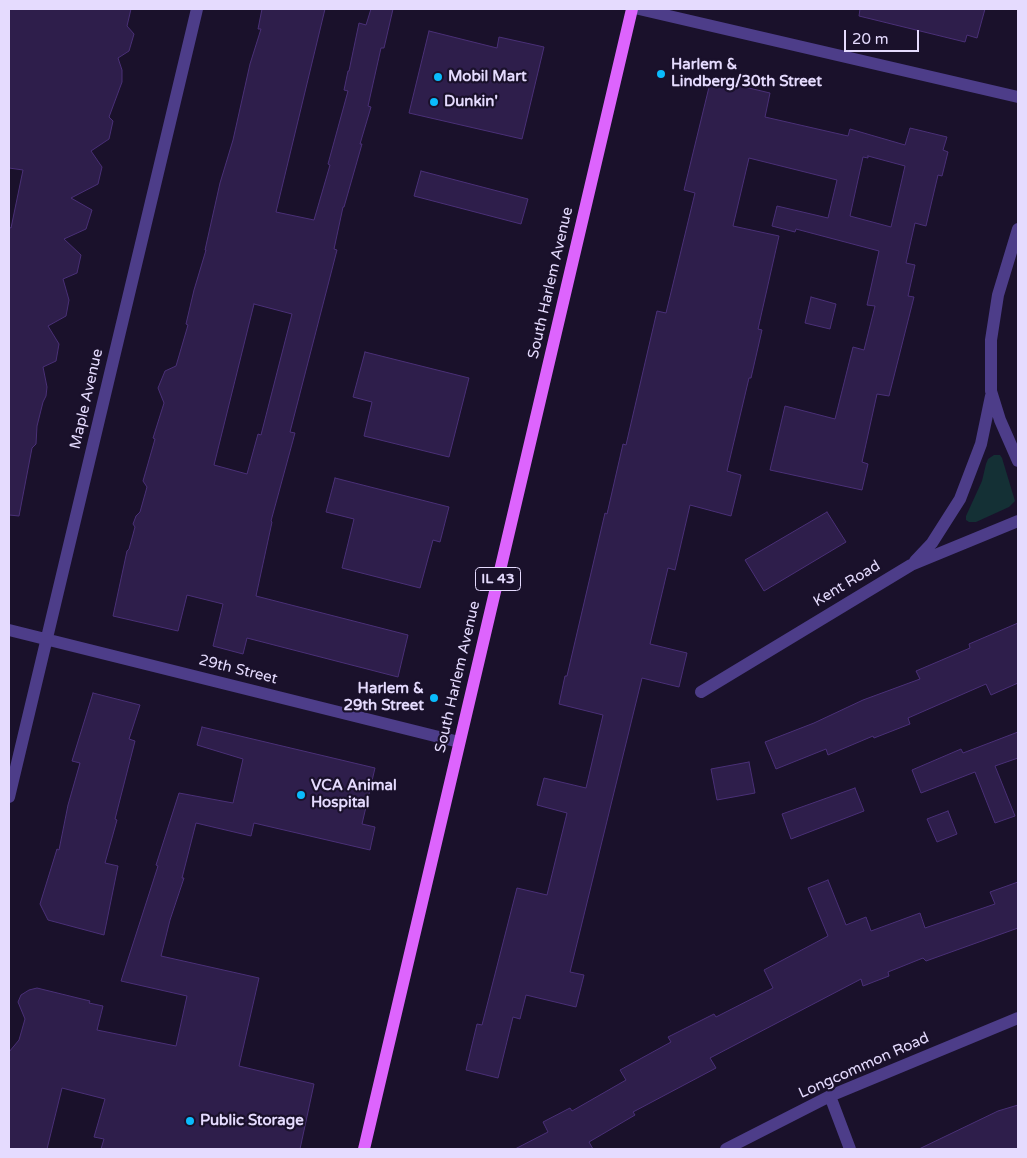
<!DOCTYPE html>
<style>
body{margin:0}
#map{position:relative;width:1027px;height:1158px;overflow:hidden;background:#1a112b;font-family:"Varela Round",sans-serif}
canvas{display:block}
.frame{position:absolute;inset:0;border:10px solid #e5dbfe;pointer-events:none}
.scale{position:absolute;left:844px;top:30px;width:75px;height:22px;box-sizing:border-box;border:2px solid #e5dbfe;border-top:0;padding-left:6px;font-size:15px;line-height:18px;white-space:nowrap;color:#e5dbfe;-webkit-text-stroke:4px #1a112b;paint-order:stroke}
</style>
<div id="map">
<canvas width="1027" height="1158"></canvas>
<div class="frame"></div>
<div class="scale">20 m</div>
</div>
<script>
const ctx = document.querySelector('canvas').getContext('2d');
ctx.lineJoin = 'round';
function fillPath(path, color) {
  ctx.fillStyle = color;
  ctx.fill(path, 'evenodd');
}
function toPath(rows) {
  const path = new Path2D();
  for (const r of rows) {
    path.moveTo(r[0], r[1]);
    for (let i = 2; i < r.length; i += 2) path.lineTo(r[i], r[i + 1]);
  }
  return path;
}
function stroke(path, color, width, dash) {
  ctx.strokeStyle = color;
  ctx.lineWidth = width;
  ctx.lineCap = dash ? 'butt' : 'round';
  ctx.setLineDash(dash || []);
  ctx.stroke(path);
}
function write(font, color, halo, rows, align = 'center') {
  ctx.font = font + ' "Varela Round",sans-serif';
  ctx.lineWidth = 4.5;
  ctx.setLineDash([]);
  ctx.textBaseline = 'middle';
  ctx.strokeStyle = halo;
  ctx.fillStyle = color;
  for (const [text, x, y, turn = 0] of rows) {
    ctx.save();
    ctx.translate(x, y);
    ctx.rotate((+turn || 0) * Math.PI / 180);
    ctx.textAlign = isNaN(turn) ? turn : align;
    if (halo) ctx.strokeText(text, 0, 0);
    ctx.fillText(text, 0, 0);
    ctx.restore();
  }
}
fillPath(toPath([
 [994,455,1000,455,1002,458,1015,501,1009,507,976,522,969,522,966,520,966,516,982,481,986,464,988,459]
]), '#143035');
const building = toPath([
 [9,9,131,9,127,26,134,34,129,51,118,58,122,70,122,82,109,117,113,121,109,139,91,151,102,167,98,184,71,198,92,210,86,229,64,239,81,255,77,273,63,279,69,300,66,316,48,326,59,344,56,361,43,367,47,387,46,396,43,402,37,426,36,444,32,448,19,516,9,515,9,227,11,228,23,170,9,168,9,9],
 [262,9,325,9,276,212,314,220,330,165,328,164,348,91,344,90,348,71,349,71,359,23,366,25,371,9,393,9,384,48,381,48,368,106,371,107,360,144,362,144,344,207,343,207,334,249,337,250,290,432,295,433,271,521,272,522,256,596,408,635,398,677,247,638,243,654,213,646,223,604,187,595,178,631,113,616,127,551,129,549,135,527,133,524,136,516,140,512,147,487,143,481,155,439,153,438,164,403,158,388,165,371,176,366,188,325,186,324,194,290,206,250,205,250,220,183,233,140,250,64,261,29,258,29,262,9],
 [254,304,292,314,261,435,258,434,247,474,214,465,254,304],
 [860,9,985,9,977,38,967,35,965,42,859,16,860,9],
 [429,31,497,48,499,37,544,47,522,139,409,113,429,31],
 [711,79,770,93,765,117,848,136,850,129,905,145,910,128,947,137,943,150,948,152,942,176,938,175,926,226,915,223,906,263,915,265,908,296,914,297,889,396,877,394,862,462,868,464,862,490,770,470,785,406,835,419,853,347,864,350,875,306,867,305,879,251,796,229,795,232,772,226,777,206,828,218,837,180,749,158,733,226,779,236,758,329,762,330,751,378,749,378,727,471,741,475,731,516,690,505,675,570,668,568,650,644,687,653,679,687,642,678,570,972,584,975,576,1007,526,995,520,1019,513,1017,498,1078,466,1070,477,1024,482,1025,517,888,547,895,567,813,537,805,544,778,586,788,603,715,559,704,565,676,567,676,605,513,607,514,623,444,626,445,657,311,666,313,695,193,684,190,711,79],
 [868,156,905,166,891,227,850,216,863,157,868,158,868,156],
 [421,171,528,199,521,224,414,196,421,171],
 [811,297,836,304,830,329,805,323,811,297],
 [365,352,469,378,449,457,364,436,372,402,353,397,365,352],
 [335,478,449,507,440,542,433,540,420,588,342,568,354,519,326,512,335,478],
 [827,512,846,542,764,591,745,560,827,512],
 [1018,623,1018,683,991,695,986,684,908,718,910,724,874,738,873,736,828,755,826,749,776,769,765,742,814,723,863,700,920,679,916,671,970,648,969,644,1018,623],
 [93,693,140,705,129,739,135,741,115,819,117,820,105,863,118,866,104,935,48,920,40,904,57,849,59,850,68,805,80,763,72,761,93,693],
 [202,727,375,768,362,824,375,827,370,850,254,823,251,836,196,823,182,878,184,878,170,920,161,956,259,978,239,1066,314,1084,300,1149,101,1149,104,1139,94,1137,105,1099,62,1088,47,1149,9,1149,9,1052,19,1040,25,1019,18,1002,21,995,29,990,37,988,90,1001,89,1003,103,1006,97,1030,176,1046,187,996,121,981,158,866,156,865,179,793,233,803,243,759,197,745,202,727],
 [1018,732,1018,758,995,766,1015,816,995,823,975,772,921,793,912,770,961,749,963,753,1018,732],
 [749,762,755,793,717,800,711,769,749,762],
 [855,788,864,811,791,839,782,814,855,788],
 [948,811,957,834,937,842,927,819,948,811],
 [828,880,846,925,866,917,871,931,920,913,925,928,995,904,990,892,1018,882,1018,928,926,961,923,958,888,972,889,976,863,986,861,979,710,1058,716,1068,633,1112,635,1115,589,1142,593,1149,515,1149,548,1132,543,1122,570,1108,572,1111,626,1080,620,1070,671,1042,668,1037,714,1014,716,1017,773,988,764,970,828,936,808,888,828,880],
 [1018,1105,1018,1149,919,1149,998,1111,1018,1105]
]);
fillPath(building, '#2e1e4b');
stroke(building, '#4a3077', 1);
stroke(toPath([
 [639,9,1018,97],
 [1018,229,998,295,991,340,991,391,1000,420,1018,461],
 [915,561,932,543,960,499,981,444,991,396],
 [9,630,459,742],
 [701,692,911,565,1018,521],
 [9,797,197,9],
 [830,1096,850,1149],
 [726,1149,830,1096,1018,1018]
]), '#4d3d89', 12);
stroke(toPath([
 [364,1149,632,9]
]), '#dd64fd', 12);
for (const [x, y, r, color] of [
 [661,74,5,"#0abbfc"],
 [438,77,5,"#0abbfc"],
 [434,102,5,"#0abbfc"],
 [434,698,5,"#0abbfc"],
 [301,795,5,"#0abbfc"],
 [190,1121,5,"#0abbfc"]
]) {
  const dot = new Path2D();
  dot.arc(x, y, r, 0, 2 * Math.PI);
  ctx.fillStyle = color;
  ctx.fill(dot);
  stroke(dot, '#1a112b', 2);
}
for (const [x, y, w] of [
 [498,579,45]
]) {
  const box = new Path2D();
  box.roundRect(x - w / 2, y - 11.5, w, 23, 4);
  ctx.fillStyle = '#1a112b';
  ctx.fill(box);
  stroke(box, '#e5dbfe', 1);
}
write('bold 14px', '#e5dbfe', null, [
 ["IL 43",498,579]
]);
write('bold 15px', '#e5dbfe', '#1a112b', [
 ["Harlem &",671,65],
 ["Lindberg/30th Street",671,82],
 ["Mobil Mart",448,77],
 ["Dunkin'",444,102],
 ["Harlem &",424,689,"right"],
 ["29th Street",424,706,"right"],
 ["VCA Animal",311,786],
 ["Hospital",311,803],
 ["Public Storage",200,1121]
], 'left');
write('15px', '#e5dbfe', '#1a112b', [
 ["South Harlem Avenue",551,283,-77],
 ["Maple Avenue",87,399,-77],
 ["Kent Road",847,584,-31],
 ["29th Street",238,670,14],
 ["South Harlem Avenue",458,677,-77],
 ["Longcommon Road",864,1066,-24]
]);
</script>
